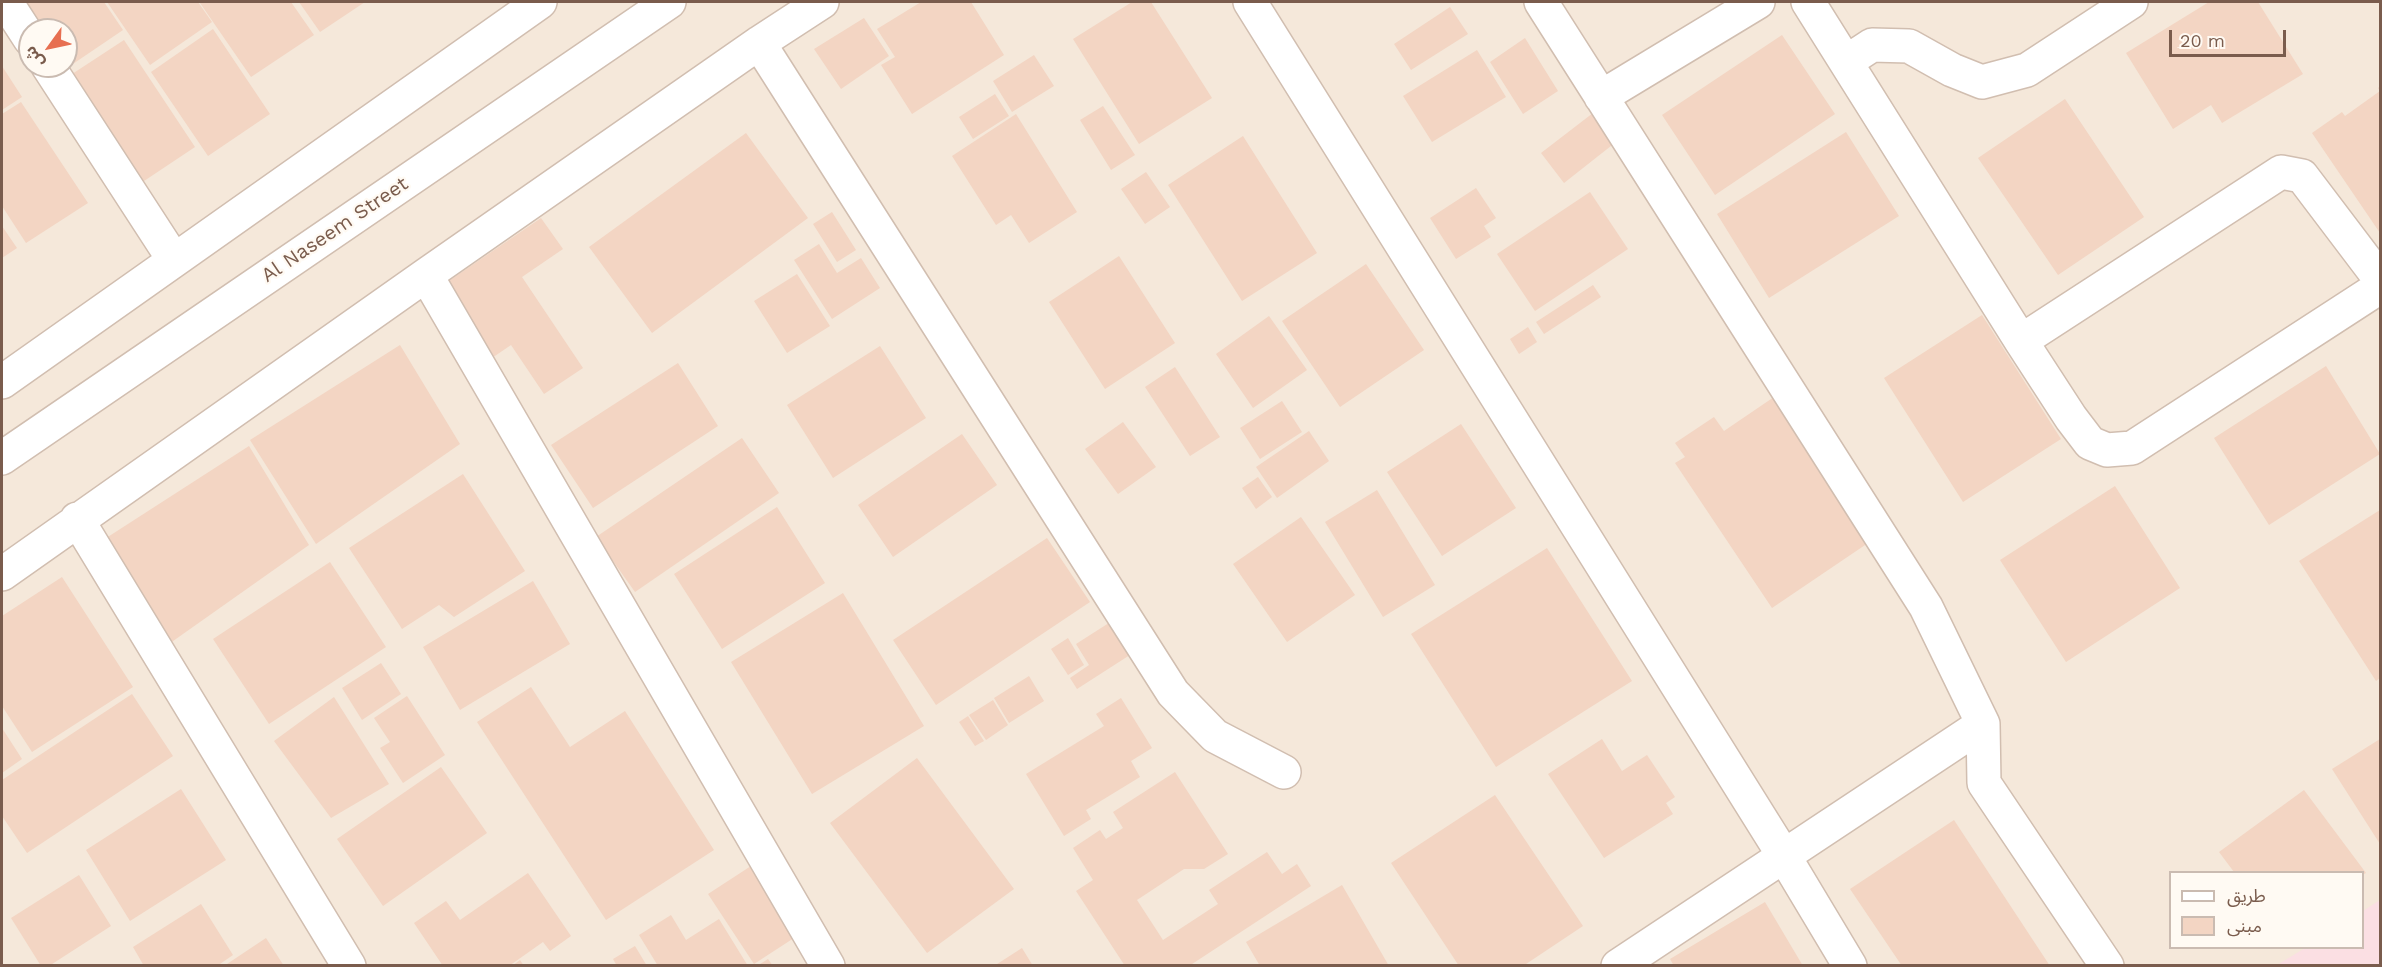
<!DOCTYPE html>
<meta charset="utf-8">
<style>
body{margin:0}
#map{position:relative;width:2382px;height:967px;overflow:hidden;background:#fdf6ec;font-family:"Work Sans","Noto Sans Arabic",sans-serif}
canvas{display:block}
.frame{position:absolute;inset:0;border:3px solid #7a5c4d;pointer-events:none}
.legend{position:absolute;left:2169px;top:871px;width:195px;height:78px;box-sizing:border-box;background:#fffaf3;border:2px solid #cabbb1;margin:0;padding:8px 10px;list-style:none;font-size:18px;color:#7a5c4d}
.legend li{display:flex;align-items:center;gap:12px;height:30px}
.legend b{width:30px;border:2px solid #cabbb1}
.north{position:absolute;left:18px;top:18px;width:60px;height:60px;box-sizing:border-box;background:#fffaf3;border:2px solid #cabbb1;border-radius:50%;rotate:237deg;font-size:16px;font-weight:700;line-height:24px;text-align:center;color:#7a5c4d}
.north::after{content:'';display:block;margin:auto;width:21px;height:27px;background:#e76f51;clip-path:polygon(50% 0,100% 100%,50% 72%,0 100%)}
.scale{position:absolute;left:2169px;top:30px;width:117px;height:27px;box-sizing:border-box;border:3px solid #7a5c4d;border-top:0;padding-left:8px;font-size:18px;line-height:21px;white-space:nowrap;color:#7a5c4d;-webkit-text-stroke:4px #fffaf3;paint-order:stroke}
</style>
<div id="map">
<canvas width="2382" height="967"></canvas>
<div class="frame"></div>
<ul class="legend">
<li><b style="height:8px;background:#fff"></b>طريق</li>
<li><b style="height:16px;background:#f3d5c3"></b>مبنى</li>
</ul>
<div class="north">ش</div>
<div class="scale">20 m</div>
</div>
<script>
const ctx = document.querySelector('canvas').getContext('2d');
ctx.lineJoin = 'round';
function fillPath(path, color) {
  ctx.fillStyle = color;
  ctx.fill(path, 'evenodd');
}
function toPath(rows) {
  const path = new Path2D();
  for (const r of rows) {
    path.moveTo(r[0], r[1]);
    for (let i = 2; i < r.length; i += 2) path.lineTo(r[i], r[i + 1]);
  }
  return path;
}
function stroke(path, color, width, dash) {
  ctx.strokeStyle = color;
  ctx.lineWidth = width;
  ctx.lineCap = dash ? 'butt' : 'round';
  ctx.setLineDash(dash || []);
  ctx.stroke(path);
}
function write(font, color, halo, rows, align = 'center') {
  ctx.font = font + ' "Work Sans",sans-serif';
  ctx.lineWidth = 4.5;
  ctx.setLineDash([]);
  ctx.textBaseline = 'middle';
  ctx.strokeStyle = halo;
  ctx.fillStyle = color;
  for (const [text, x, y, turn = 0] of rows) {
    ctx.save();
    ctx.translate(x, y);
    ctx.rotate((+turn || 0) * Math.PI / 180);
    ctx.textAlign = isNaN(turn) ? turn : align;
    if (halo) ctx.strokeText(text, 0, 0);
    ctx.fillText(text, 0, 0);
    ctx.restore();
  }
}
fillPath(toPath([
 [2,2,2380,2,2380,965,2,965],
 [30,30,66,30,66,66,30,66],
 [2170,872,2362,872,2362,948,2170,948]
]), '#f5e8da');
fillPath(toPath([
 [2380,900,2380,965,2277,965,2305,948,2362,948,2363,911]
]), '#fbdfe3');
fillPath(toPath([
 [19,2,104,2,123,30,64,70,66,66,66,30,38,30],
 [107,2,198,2,212,22,150,65],
 [202,2,291,2,314,35,251,77,200,3],
 [299,2,365,2,320,32],
 [921,2,971,2,1004,55,912,114,881,65,895,57,877,29],
 [1132,2,1151,2,1212,98,1139,144,1073,39],
 [2209,2,2258,2,2303,74,2222,123,2211,105,2173,129,2126,53],
 [1450,7,1468,34,1411,70,1394,44],
 [864,18,889,56,841,89,814,49],
 [213,29,270,114,208,156,151,72],
 [1782,35,1835,114,1715,195,1662,115],
 [1525,38,1558,91,1523,114,1490,62],
 [124,40,195,147,135,187,63,80],
 [1477,50,1506,97,1432,142,1403,96],
 [1034,55,1054,86,1012,112,993,81],
 [2,66,22,97,2,110],
 [2380,86,2380,233,2312,133,2342,112,2345,116,2380,91,2378,88],
 [995,94,1009,116,973,139,959,117],
 [2065,99,2144,217,2058,275,1978,158],
 [21,102,88,203,26,243,2,206,2,114],
 [1103,106,1135,155,1111,170,1080,120],
 [1593,113,1616,142,1564,183,1541,153],
 [1016,114,1077,212,1029,243,1011,215,996,225,952,156],
 [1846,132,1899,216,1769,298,1717,214],
 [746,133,808,218,652,333,589,247],
 [1243,136,1317,253,1242,301,1168,185],
 [1146,172,1170,207,1145,224,1121,189],
 [1476,188,1496,218,1484,226,1491,237,1456,259,1430,218],
 [1590,192,1628,249,1535,311,1497,254],
 [832,212,856,250,837,262,813,224],
 [541,218,563,249,522,277,583,368,544,394,511,345,489,360,440,287],
 [2,226,17,248,2,258],
 [819,244,837,273,861,258,880,288,832,319,794,260],
 [1119,256,1175,343,1105,389,1049,302],
 [1366,264,1424,350,1340,407,1282,321],
 [797,274,830,326,787,353,754,301],
 [1593,285,1601,297,1544,334,1536,322],
 [1982,315,2061,439,1963,502,1884,378],
 [1269,316,1307,370,1253,408,1216,354],
 [1528,327,1537,342,1519,354,1510,339],
 [400,345,460,444,316,544,250,440],
 [880,346,926,418,833,478,787,405],
 [678,363,718,426,593,508,551,445],
 [2326,366,2380,454,2269,525,2214,438],
 [1175,367,1220,437,1190,456,1145,387],
 [1774,397,1871,541,1772,608,1675,463,1685,457,1675,443,1714,417,1724,431],
 [1282,401,1302,432,1260,459,1240,428],
 [1123,422,1156,467,1118,494,1085,449],
 [1461,424,1516,508,1442,556,1387,472],
 [1309,431,1329,461,1277,498,1256,467],
 [962,434,997,485,893,557,858,505],
 [742,438,779,493,635,592,596,537],
 [249,446,309,545,166,646,100,542],
 [463,474,525,571,454,617,439,605,402,629,349,548],
 [1258,477,1272,497,1256,509,1242,488],
 [2115,486,2180,588,2066,662,2000,560],
 [1377,490,1435,585,1383,617,1325,522],
 [777,507,825,583,722,649,674,574],
 [2380,510,2380,678,2376,681,2299,561],
 [1301,517,1355,595,1287,642,1233,564],
 [1047,538,1090,602,936,705,893,640],
 [1547,548,1632,681,1496,767,1411,634],
 [330,562,386,647,269,724,213,639],
 [62,577,133,687,32,752,2,706,2,616],
 [533,581,570,644,460,710,423,647],
 [843,593,924,726,812,794,731,662],
 [1112,621,1133,653,1077,689,1070,678,1089,665,1076,644],
 [1068,638,1084,665,1068,675,1051,649],
 [381,663,401,694,362,720,342,688],
 [1029,676,1044,701,1009,723,994,698],
 [531,687,570,747,625,711,714,850,606,920,477,722],
 [132,694,173,756,27,853,2,816,2,780],
 [407,696,445,755,403,783,380,748,390,742,374,718],
 [334,697,389,784,331,818,274,741],
 [1121,698,1152,748,1131,761,1140,777,1086,810,1091,819,1064,836,1026,774,1104,726,1096,714],
 [993,700,1008,725,986,740,969,715],
 [968,716,984,741,975,746,959,722],
 [2,728,22,759,2,773],
 [1602,739,1622,771,1647,755,1675,797,1666,803,1673,814,1604,858,1548,774],
 [2380,739,2380,844,2332,769],
 [917,758,1014,889,927,953,830,823],
 [441,767,487,833,383,906,337,839],
 [1175,772,1228,854,1204,869,1184,869,1137,900,1163,940,1218,904,1209,890,1267,852,1282,874,1297,864,1311,886,1189,966,1125,966,1076,891,1093,880,1073,848,1100,830,1106,839,1123,828,1113,812],
 [181,789,226,860,130,921,86,850],
 [2304,790,2366,873,2362,875,2362,872,2234,872,2219,852],
 [1495,795,1583,926,1523,966,1459,966,1391,863],
 [1954,820,2050,966,1902,966,1850,889],
 [751,866,797,936,754,964,708,894],
 [528,873,571,936,550,951,543,942,509,966,443,966,414,923,446,901,460,920],
 [79,875,111,926,49,966,41,966,11,918],
 [1342,885,1389,966,1260,966,1246,942],
 [1765,902,1803,966,1674,966,1670,959],
 [201,904,233,955,217,966,144,966,133,947],
 [671,915,686,940,719,919,748,966,658,966,639,935],
 [266,938,284,966,224,966],
 [635,946,647,966,617,966,613,959],
 [1022,948,1033,966,994,966],
 [768,959,773,966,757,966],
 [520,960,524,966,512,966]
]), '#f3d5c3');
const minor = toPath([
 [6,2,30,39],
 [1250,2,1784,856,1850,966],
 [1541,2,1926,607,1983,724,1984,783,2107,966],
 [1808,2,2021,341,2071,418,2090,443,2107,450,2132,448,2380,287],
 [759,43,1173,693,1215,736,1284,772],
 [1846,62,1872,45,1909,46,1952,70,1982,82,2027,70,2131,2],
 [48,66,174,260],
 [1601,97,1758,2],
 [426,275,828,966],
 [2021,341,2281,172,2302,176,2380,279],
 [2,382,540,2],
 [2,458,669,2],
 [77,519,349,966],
 [2,574,426,275,759,43,822,2],
 [1618,966,1983,724]
]);
stroke(minor, '#d1beb0', 36);
stroke(minor, '#fff', 33);
write('20px', '#7a5c4d', '#fffaf3', [
 ["Al Naseem Street",335,230,-34]
]);
</script>
